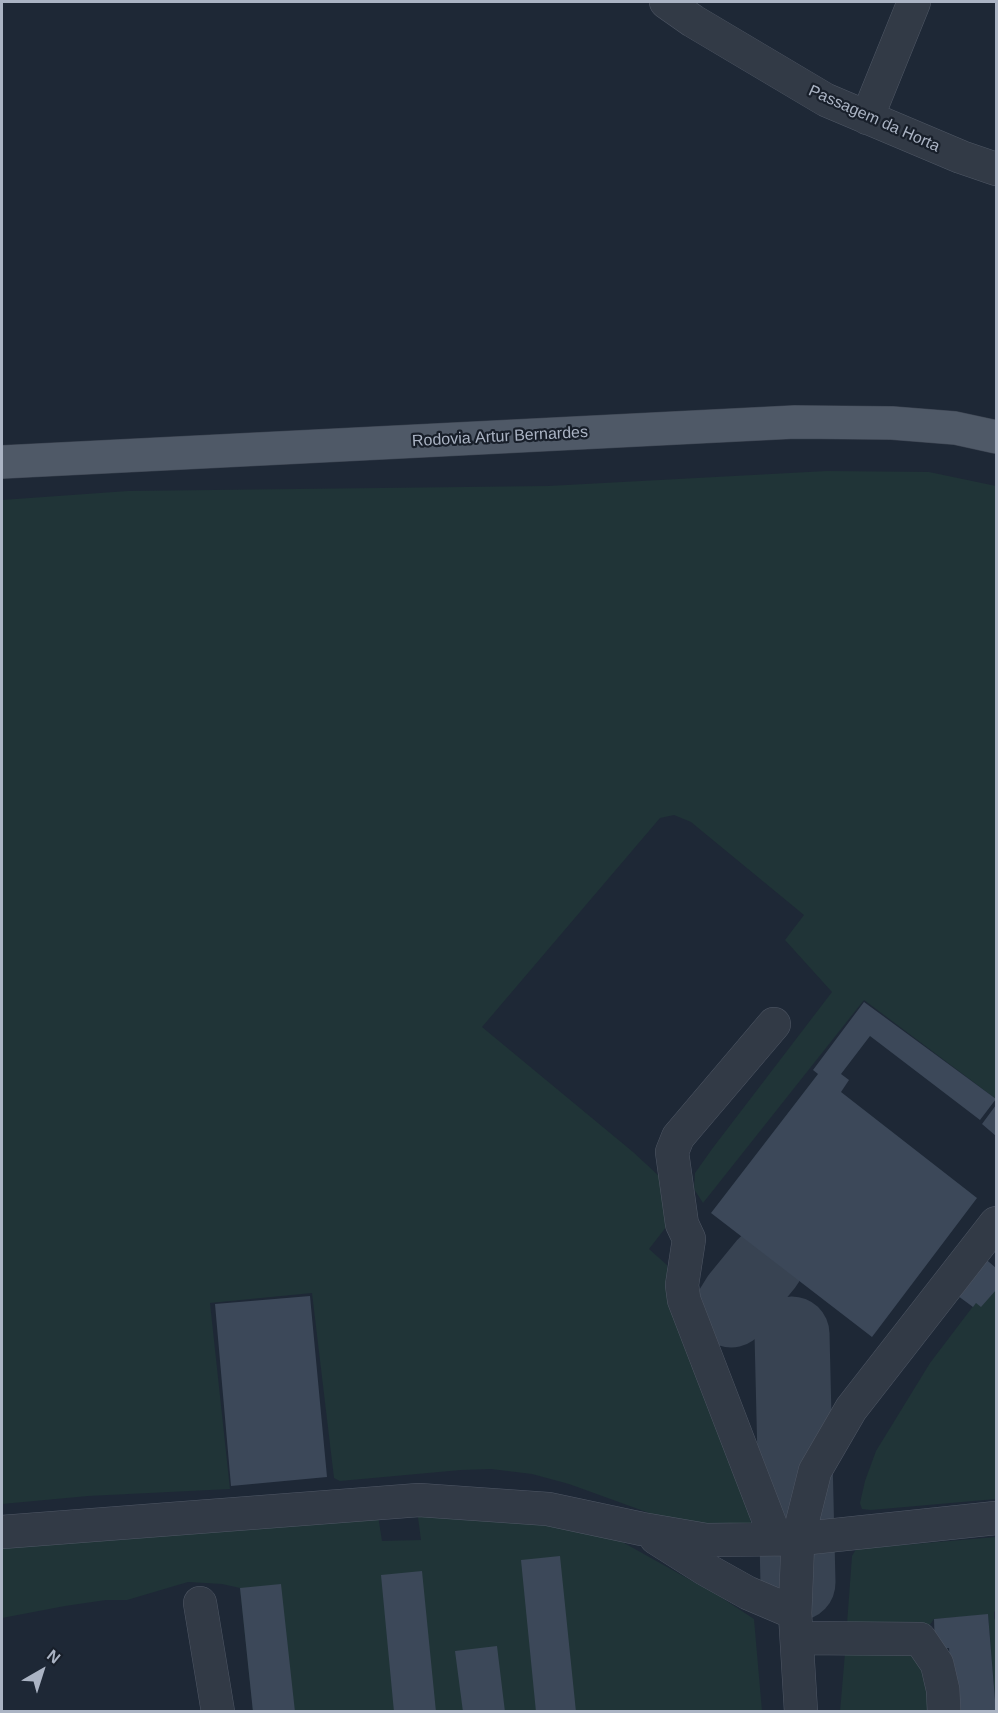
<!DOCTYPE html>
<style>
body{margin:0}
#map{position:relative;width:998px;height:1713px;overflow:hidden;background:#1e2836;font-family:Arial,sans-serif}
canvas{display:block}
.frame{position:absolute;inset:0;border:3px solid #abb4c4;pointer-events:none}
.north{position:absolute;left:12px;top:1641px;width:60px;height:60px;-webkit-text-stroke:4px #181f2a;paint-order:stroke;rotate:39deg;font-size:16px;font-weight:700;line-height:24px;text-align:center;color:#abb4c4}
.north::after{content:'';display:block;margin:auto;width:21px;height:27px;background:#abb4c4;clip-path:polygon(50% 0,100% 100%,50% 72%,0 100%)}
</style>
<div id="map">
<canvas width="998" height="1713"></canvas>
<div class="frame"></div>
<div class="north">N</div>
</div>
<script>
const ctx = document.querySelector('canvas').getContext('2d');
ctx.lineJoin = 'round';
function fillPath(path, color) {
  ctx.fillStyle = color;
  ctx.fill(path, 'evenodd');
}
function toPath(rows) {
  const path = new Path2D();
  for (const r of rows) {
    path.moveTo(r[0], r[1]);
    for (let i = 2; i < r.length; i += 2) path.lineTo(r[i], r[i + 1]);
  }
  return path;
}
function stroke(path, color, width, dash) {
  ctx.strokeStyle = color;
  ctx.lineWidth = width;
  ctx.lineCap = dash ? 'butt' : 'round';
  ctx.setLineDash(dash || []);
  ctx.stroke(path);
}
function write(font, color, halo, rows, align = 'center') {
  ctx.font = font + ' Arial,sans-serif';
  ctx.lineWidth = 4.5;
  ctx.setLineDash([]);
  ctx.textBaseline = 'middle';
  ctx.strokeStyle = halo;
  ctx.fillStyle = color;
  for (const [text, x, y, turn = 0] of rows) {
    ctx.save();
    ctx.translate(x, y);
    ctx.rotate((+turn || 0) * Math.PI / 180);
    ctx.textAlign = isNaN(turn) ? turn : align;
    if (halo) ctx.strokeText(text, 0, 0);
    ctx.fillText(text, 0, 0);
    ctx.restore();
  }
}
fillPath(toPath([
 [827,471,929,472,996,486,996,1099,864,1000,703,1203,694,1189,695,1173,712,1149,832,992,785,940,804,915,691,822,674,815,660,818,482,1027,633,1152,672,1188,670,1222,649,1249,667,1265,668,1276,748,1479,751,1525,734,1528,674,1522,569,1484,532,1474,491,1469,461,1470,340,1481,334,1478,312,1293,210,1303,230,1489,88,1496,2,1504,2,500,128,491,548,486],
 [996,1276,996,1499,871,1510,862,1509,860,1503,865,1481,876,1451,930,1363],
 [501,1508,617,1539,719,1596,754,1619,762,1711,627,1712,626,1710,608,1712,253,1711,240,1588,222,1584,188,1582,127,1600,106,1600,65,1606,2,1618,2,1537,377,1509,382,1541,421,1540,417,1510],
 [996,1537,996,1610,994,1612,994,1618,996,1622,996,1709,988,1615,934,1619,929,1626,923,1630,847,1624,852,1556,856,1549],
 [845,1653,924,1654,931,1711,840,1712]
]), '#203437');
stroke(toPath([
 [731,1310,739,1297,766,1264],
 [792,1334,798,1583]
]), '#384352', 75);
fillPath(toPath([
 [864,1002,996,1099,980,1120,870,1036,841,1074,849,1080,841,1092,977,1198,872,1337,711,1213,818,1074,813,1070],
 [996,1105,996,1136,982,1124],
 [982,1256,996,1268,996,1290,981,1307,976,1303,973,1307,954,1293],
 [310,1296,327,1477,231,1486,215,1304],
 [560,1556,576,1712,536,1712,521,1560],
 [422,1571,436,1712,394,1712,381,1575],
 [281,1584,295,1712,253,1712,240,1588],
 [988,1614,996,1712,954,1712,949,1648,935,1649,934,1619],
 [497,1646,505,1712,463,1712,455,1651]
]), '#3c4859');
const minor = toPath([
 [666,2,693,21,826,100,961,157,996,169],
 [867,118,914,2],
 [774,1024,678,1137,672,1152,682,1224,689,1239,682,1285,684,1300,776,1539],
 [2,1532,419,1500,548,1509,642,1529,706,1540,798,1539,996,1518],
 [656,1538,705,1569,748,1593,795,1613],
 [200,1603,218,1712],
 [797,1638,920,1639,937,1664,943,1690,944,1712],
 [801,1712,795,1613,798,1539,815,1471,851,1409,996,1223]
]);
const major = toPath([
 [2,462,795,422,892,423,955,428,996,437]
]);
stroke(minor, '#4f5765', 34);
stroke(major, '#3b4350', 34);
stroke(minor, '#323a46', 33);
stroke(major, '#4f5967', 33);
write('16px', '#abb4c4', '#181f2a', [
 ["Passagem da Horta",874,119,24],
 ["Rodovia Artur Bernardes",500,437,-3]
]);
</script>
